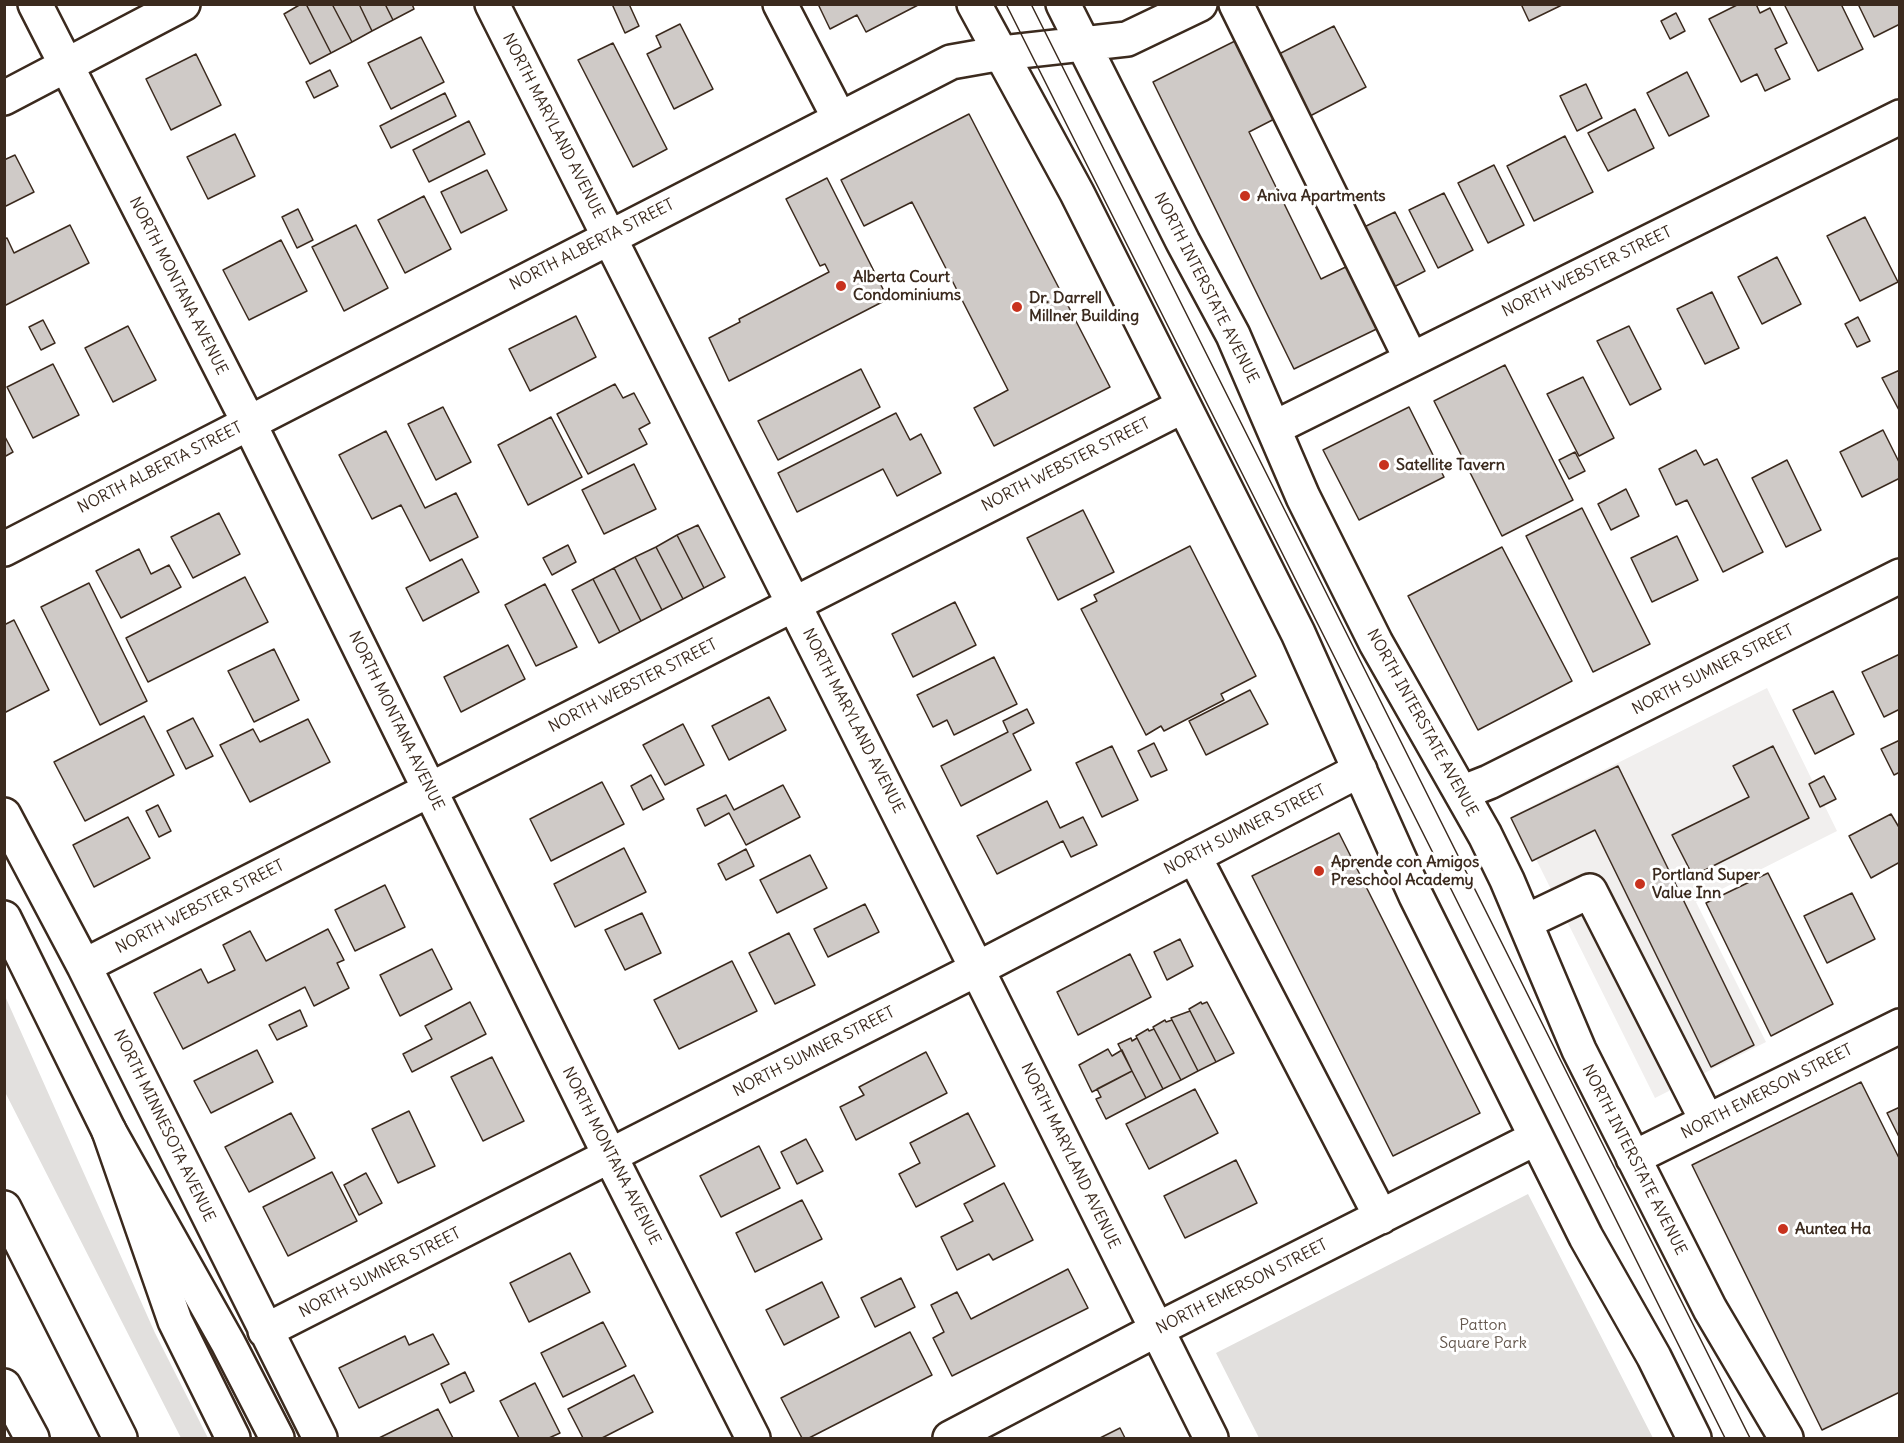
<!DOCTYPE html>
<style>
body{margin:0}
#map{position:relative;width:1904px;height:1443px;overflow:hidden;background:#fff;font-family:Delius,sans-serif}
canvas{display:block}
.frame{position:absolute;inset:0;border:6px solid #3b2a1e;pointer-events:none}
</style>
<div id="map">
<canvas width="1904" height="1443"></canvas>
<div class="frame"></div>
</div>
<script>
const ctx = document.querySelector('canvas').getContext('2d');
ctx.lineJoin = 'round';
function fillPath(path, color) {
  ctx.fillStyle = color;
  ctx.fill(path, 'evenodd');
}
function toPath(rows) {
  const path = new Path2D();
  for (const r of rows) {
    path.moveTo(r[0], r[1]);
    for (let i = 2; i < r.length; i += 2) path.lineTo(r[i], r[i + 1]);
  }
  return path;
}
function stroke(path, color, width, dash) {
  ctx.strokeStyle = color;
  ctx.lineWidth = width;
  ctx.lineCap = dash ? 'butt' : 'round';
  ctx.setLineDash(dash || []);
  ctx.stroke(path);
}
function write(font, color, halo, rows, align = 'center') {
  ctx.font = font + ' Delius,sans-serif';
  ctx.lineWidth = 6;
  ctx.setLineDash([]);
  ctx.textBaseline = 'middle';
  ctx.strokeStyle = halo;
  ctx.fillStyle = color;
  for (const [text, x, y, turn = 0] of rows) {
    ctx.save();
    ctx.translate(x, y);
    ctx.rotate((+turn || 0) * Math.PI / 180);
    ctx.textAlign = isNaN(turn) ? turn : align;
    if (halo) ctx.strokeText(text, 0, 0);
    ctx.fillText(text, 0, 0);
    ctx.restore();
  }
}
fillPath(toPath([
 [1767,688,1837,831,1696,902,1766,1042,1655,1098,1514,815]
]), '#f1efee');
fillPath(toPath([
 [5,996,155,1333,208,1438,181,1438,5,1092],
 [1528,1194,1653,1438,1259,1438,1216,1353]
]), '#e2e0de');
const building = toPath([
 [301,4,306,4,331,53,310,64,284,14,301,4],
 [306,4,332,4,352,42,331,53,306,4],
 [332,4,359,4,372,31,352,42,332,4],
 [359,4,385,4,393,20,372,31,359,4],
 [385,4,412,4,414,9,393,20,385,4],
 [612,4,629,4,639,26,625,33,612,4],
 [818,4,920,4,866,32,857,15,830,29,818,4],
 [1521,4,1564,4,1529,21,1521,4],
 [1739,4,1756,4,1760,13,1770,8,1787,43,1775,49,1790,79,1765,91,1757,74,1741,82,1709,19,1739,4],
 [1784,4,1841,4,1863,49,1818,71,1784,4],
 [1858,4,1900,4,1900,24,1874,37,1858,4],
 [1676,13,1685,31,1670,39,1661,21,1676,13],
 [680,24,713,89,674,109,647,54,661,47,656,36,680,24],
 [1334,26,1366,87,1310,116,1279,54,1334,26],
 [1247,35,1286,113,1249,132,1321,279,1358,261,1389,323,1294,369,1153,82,1247,35],
 [421,37,444,82,391,109,368,63,421,37],
 [613,43,667,149,633,167,578,60,613,43],
 [196,54,221,105,171,130,146,79,196,54],
 [330,70,338,86,314,98,306,82,330,70],
 [1687,72,1709,116,1669,136,1647,93,1687,72],
 [1586,84,1602,118,1577,131,1560,96,1586,84],
 [445,93,456,116,391,148,380,126,445,93],
 [1635,109,1654,148,1608,171,1588,133,1635,109],
 [969,114,1110,387,994,446,974,408,1008,390,912,202,864,226,841,180,969,114],
 [469,121,485,154,429,182,413,150,469,121],
 [235,134,255,176,208,199,187,157,235,134],
 [1565,136,1593,192,1534,221,1507,166,1565,136],
 [15,155,34,192,4,207,4,160,15,155],
 [1494,165,1524,225,1488,243,1458,183,1494,165],
 [487,170,507,210,461,233,441,192,487,170],
 [827,178,888,299,729,381,709,338,740,322,739,319,829,272,825,264,820,266,786,199,827,178],
 [1444,193,1473,250,1438,268,1409,210,1444,193],
 [424,196,451,249,405,273,378,220,424,196],
 [298,209,313,240,297,248,282,217,298,209],
 [1395,212,1425,271,1388,290,1358,230,1395,212],
 [1865,217,1898,282,1860,301,1827,236,1865,217],
 [70,225,89,263,4,306,4,239,7,238,14,253,70,225],
 [356,225,388,288,344,311,312,247,356,225],
 [281,240,307,291,249,320,223,270,281,240],
 [1777,257,1801,304,1762,324,1738,277,1777,257],
 [1712,292,1739,348,1705,364,1677,309,1712,292],
 [576,316,596,357,530,391,509,349,576,316],
 [1858,317,1870,341,1857,347,1845,324,1858,317],
 [43,320,55,343,41,350,29,327,43,320],
 [128,326,156,380,113,402,85,348,128,326],
 [1629,326,1661,389,1630,405,1597,341,1629,326],
 [53,364,79,415,33,438,7,387,53,364],
 [1505,365,1573,500,1502,536,1434,401,1505,365],
 [861,369,880,407,778,460,758,421,861,369],
 [1900,370,1900,412,1882,378,1900,370],
 [1583,377,1614,438,1579,456,1547,394,1583,377],
 [615,384,623,398,634,393,650,423,639,429,647,444,588,474,557,414,615,384],
 [443,407,471,462,436,480,408,424,443,407],
 [1409,407,1444,477,1359,520,1323,450,1409,407],
 [896,413,910,440,921,434,941,473,897,496,883,469,797,512,778,473,896,413],
 [551,417,582,477,528,505,498,445,551,417],
 [1883,430,1900,464,1900,478,1862,497,1840,452,1883,430],
 [386,431,425,508,456,493,478,537,430,561,401,505,372,519,339,455,386,431],
 [4,435,13,452,4,457,4,435],
 [1696,450,1704,465,1717,459,1763,552,1723,572,1687,500,1676,505,1659,469,1696,450],
 [1575,452,1585,471,1569,479,1559,460,1575,452],
 [1787,460,1821,530,1786,547,1752,478,1787,460],
 [634,464,656,509,604,534,582,490,634,464],
 [1626,489,1639,516,1611,530,1598,504,1626,489],
 [1582,508,1650,644,1593,672,1526,536,1582,508],
 [1083,510,1114,572,1058,600,1027,538,1083,510],
 [219,513,240,554,193,578,171,537,219,513],
 [698,525,725,577,704,588,677,535,698,525],
 [677,535,704,588,683,599,656,547,677,535],
 [1677,536,1698,580,1652,602,1631,558,1677,536],
 [568,545,576,562,552,575,543,558,568,545],
 [1190,546,1256,676,1221,694,1224,700,1164,731,1161,726,1146,735,1081,609,1097,601,1094,595,1190,546],
 [656,547,683,599,662,610,635,557,656,547],
 [1502,547,1572,681,1478,730,1408,596,1502,547],
 [139,549,151,574,169,565,181,587,121,618,96,571,139,549],
 [635,557,662,610,641,621,614,568,635,557],
 [462,559,479,592,423,621,406,588,462,559],
 [614,568,641,621,620,632,593,579,614,568],
 [245,577,268,622,148,682,126,638,245,577],
 [593,579,620,632,599,643,572,590,593,579],
 [89,583,147,701,100,725,41,607,89,583],
 [545,584,577,647,536,666,505,605,545,584],
 [955,602,976,645,913,677,892,634,955,602],
 [14,620,49,690,4,713,4,625,14,620],
 [508,645,525,679,461,712,444,677,508,645],
 [274,649,299,700,254,722,228,671,274,649],
 [1900,654,1900,709,1884,717,1862,672,1900,654],
 [994,657,1017,704,954,735,947,720,933,727,917,695,994,657],
 [1250,690,1268,724,1206,755,1189,721,1250,690],
 [1833,691,1854,734,1815,754,1793,710,1833,691],
 [769,697,786,730,729,760,712,726,769,697],
 [1027,709,1034,723,1013,734,1031,770,961,806,941,766,1008,732,1003,721,1027,709],
 [144,716,174,775,85,821,54,762,144,716],
 [193,718,213,756,186,769,167,731,193,718],
 [308,719,330,762,250,802,220,745,253,729,260,742,308,719],
 [683,724,704,765,665,785,643,745,683,724],
 [1900,740,1900,772,1894,775,1881,749,1900,740],
 [1154,743,1167,770,1151,777,1138,751,1154,743],
 [1112,746,1138,800,1102,817,1076,763,1112,746],
 [1773,746,1809,818,1693,876,1672,835,1749,797,1733,766,1773,746],
 [1618,766,1754,1045,1711,1067,1595,830,1532,861,1511,818,1618,766],
 [651,775,664,799,643,810,631,786,651,775],
 [1824,776,1836,799,1820,807,1809,784,1824,776],
 [602,782,624,824,551,861,530,819,602,782],
 [783,785,800,817,746,845,729,813,705,826,697,809,726,795,734,810,783,785],
 [1047,801,1060,828,1083,817,1097,845,1071,857,1063,841,997,874,977,836,1047,801],
 [158,805,171,831,159,837,146,811,158,805],
 [1891,814,1900,829,1900,862,1871,878,1849,836,1891,814],
 [128,817,150,858,94,887,73,845,128,817],
 [1339,833,1480,1113,1393,1156,1252,876,1339,833],
 [624,848,646,892,575,927,554,884,624,848],
 [746,849,754,866,726,880,718,864,746,849],
 [810,855,827,888,777,913,760,880,810,855],
 [1768,873,1833,1004,1771,1036,1706,903,1768,873],
 [385,885,405,927,355,951,335,910,385,885],
 [1852,893,1875,939,1827,963,1804,916,1852,893],
 [865,904,879,932,828,957,814,929,865,904],
 [642,913,661,953,625,970,605,930,642,913],
 [328,929,344,960,337,963,349,988,314,1006,305,987,183,1049,154,993,201,969,208,983,235,970,223,945,250,931,266,961,328,929],
 [789,933,815,985,775,1004,749,953,789,933],
 [1180,939,1193,966,1167,980,1154,952,1180,939],
 [432,949,452,989,400,1016,380,975,432,949],
 [1130,954,1151,997,1078,1035,1057,992,1130,954],
 [732,961,757,1011,679,1049,654,1000,732,961],
 [470,1002,486,1034,412,1072,403,1054,432,1039,425,1026,470,1002],
 [1201,1002,1202,1004,1207,1002,1234,1053,1216,1062,1189,1009,1201,1002],
 [300,1010,307,1026,277,1040,269,1025,300,1010],
 [1190,1011,1216,1062,1198,1071,1171,1018,1190,1011],
 [1165,1020,1166,1022,1172,1020,1198,1071,1181,1080,1153,1027,1165,1020],
 [1148,1029,1149,1031,1154,1029,1181,1080,1163,1089,1136,1036,1148,1029],
 [1131,1038,1132,1041,1137,1038,1163,1089,1146,1098,1118,1044,1131,1038],
 [1108,1049,1112,1056,1122,1050,1132,1071,1092,1092,1079,1065,1108,1049],
 [257,1050,273,1082,211,1113,194,1081,257,1050],
 [926,1052,947,1093,856,1140,840,1107,864,1095,859,1087,926,1052],
 [492,1057,524,1121,483,1141,451,1077,492,1057],
 [1132,1071,1146,1098,1106,1119,1096,1099,1101,1097,1097,1089,1132,1071],
 [1861,1082,1900,1160,1900,1392,1822,1430,1692,1165,1861,1082],
 [1195,1089,1218,1133,1149,1169,1126,1124,1195,1089],
 [1900,1107,1900,1139,1887,1113,1900,1107],
 [409,1111,435,1166,398,1183,372,1129,409,1111],
 [291,1113,315,1158,249,1192,225,1147,291,1113],
 [968,1113,995,1166,916,1207,899,1174,920,1163,910,1143,968,1113],
 [806,1139,823,1171,797,1184,781,1152,806,1139],
 [759,1146,780,1188,721,1217,700,1176,759,1146],
 [1236,1160,1257,1203,1185,1238,1164,1196,1236,1160],
 [332,1172,357,1221,288,1256,263,1207,332,1172],
 [366,1173,382,1203,359,1215,344,1185,366,1173],
 [1004,1183,1033,1240,993,1260,989,1254,957,1270,941,1237,973,1221,964,1204,1004,1183],
 [802,1200,822,1239,755,1272,736,1233,802,1200],
 [570,1253,590,1292,529,1322,510,1283,570,1253],
 [1068,1269,1088,1308,952,1376,933,1338,944,1332,931,1305,957,1292,971,1319,1068,1269],
 [901,1278,915,1307,875,1327,861,1298,901,1278],
 [822,1282,839,1317,784,1345,766,1310,822,1282],
 [603,1322,626,1366,563,1397,541,1353,603,1322],
 [910,1332,932,1375,809,1438,802,1438,781,1398,910,1332],
 [433,1334,449,1364,359,1408,339,1368,405,1336,409,1345,433,1334],
 [465,1372,474,1391,450,1403,441,1384,465,1372],
 [634,1375,653,1412,602,1438,583,1438,568,1409,634,1375],
 [535,1383,560,1433,549,1438,519,1438,500,1401,535,1383],
 [438,1409,453,1438,379,1438,438,1409],
 [1120,1428,1125,1438,1100,1438,1120,1428]
]);
fillPath(building, '#cfcac7');
stroke(building, '#3b2a1e', 1.5);
const minor = toPath([
 [35,4,249,423,610,1156,753,1438],
 [492,4,958,931,1211,1438],
 [780,4,839,118],
 [974,4,1077,193,1298,633,1416,896,1586,1237,1654,1357,1694,1438],
 [1063,4,1183,242,1233,335,1303,497,1376,643,1485,835,1507,880,1579,1050,1710,1309,1786,1438],
 [1236,4,1411,359],
 [4,98,183,4],
 [1274,428,1900,117],
 [4,549,951,62,1002,53,1127,39,1200,4],
 [1461,793,1489,782,1900,576],
 [4,815,84,966,320,1438],
 [1194,856,1381,1217],
 [1525,922,1590,891,1707,1121],
 [84,966,1183,406],
 [1633,1158,1900,1026],
 [265,1331,977,969,1360,770],
 [950,1438,1156,1330,1536,1138]
]);
const major = toPath([
 [4,918,109,1131,228,1343,277,1438]
]);
const highway = toPath([
 [109,1131,175,1321,233,1438],
 [4,1208,120,1438],
 [4,1386,32,1438]
]);
stroke(minor, '#3b2a1e', 38);
stroke(major, '#3b2a1e', 38);
stroke(highway, '#3b2a1e', 38);
stroke(minor, '#fff', 33);
stroke(major, '#fff', 33);
stroke(highway, '#fff', 33);
stroke(toPath([
 [1006,4,1439,865,1725,1438],
 [1031,4,1750,1438]
]), '#3b2a1e', 1.5);
for (const [x, y, r, color] of [
 [1245,196,6,"#c8321e"],
 [841,286,6,"#c8321e"],
 [1017,307,6,"#c8321e"],
 [1384,465,6,"#c8321e"],
 [1319,871,6,"#c8321e"],
 [1640,884,6,"#c8321e"],
 [1783,1229,6,"#c8321e"]
]) {
  const dot = new Path2D();
  dot.arc(x, y, r, 0, 2 * Math.PI);
  ctx.fillStyle = color;
  ctx.fill(dot);
  stroke(dot, '#fff', 2);
}
write('16px', '#3b2a1e', '#fff', [
 ["NORTH MARYLAND AVENUE",553,126,63],
 ["NORTH ALBERTA STREET",592,245,-27],
 ["NORTH WEBSTER STREET",1587,272,-26],
 ["NORTH MONTANA AVENUE",178,286,63],
 ["NORTH INTERSTATE AVENUE",1206,288,63],
 ["NORTH WEBSTER STREET",1066,465,-27],
 ["NORTH ALBERTA STREET",160,468,-27],
 ["NORTH SUMNER STREET",1713,670,-27],
 ["NORTH WEBSTER STREET",633,686,-27],
 ["NORTH MONTANA AVENUE",396,721,64],
 ["NORTH MARYLAND AVENUE",853,721,63],
 ["NORTH INTERSTATE AVENUE",1422,723,61],
 ["NORTH SUMNER STREET",1245,830,-27],
 ["NORTH WEBSTER STREET",200,907,-27],
 ["NORTH SUMNER STREET",814,1052,-27],
 ["NORTH EMERSON STREET",1767,1092,-27],
 ["NORTH MINNESOTA AVENUE",164,1126,64],
 ["NORTH MONTANA AVENUE",611,1156,63],
 ["NORTH MARYLAND AVENUE",1070,1156,64],
 ["NORTH INTERSTATE AVENUE",1634,1160,63],
 ["NORTH SUMNER STREET",380,1273,-27],
 ["NORTH EMERSON STREET",1242,1287,-27]
]);
write('bold 16px', '#3b2a1e', '#fff', [
 ["Aniva Apartments",1257,196],
 ["Alberta Court",853,277],
 ["Condominiums",853,295],
 ["Dr. Darrell",1029,298],
 ["Millner Building",1029,316],
 ["Satellite Tavern",1396,465],
 ["Aprende con Amigos",1331,862],
 ["Preschool Academy",1331,880],
 ["Portland Super",1652,875],
 ["Value Inn",1652,893],
 ["Auntea Ha",1795,1229]
], 'left');
write('16px', '#65584e', '#fff', [
 ["Patton",1483,1325],
 ["Square Park",1483,1343]
]);
</script>
